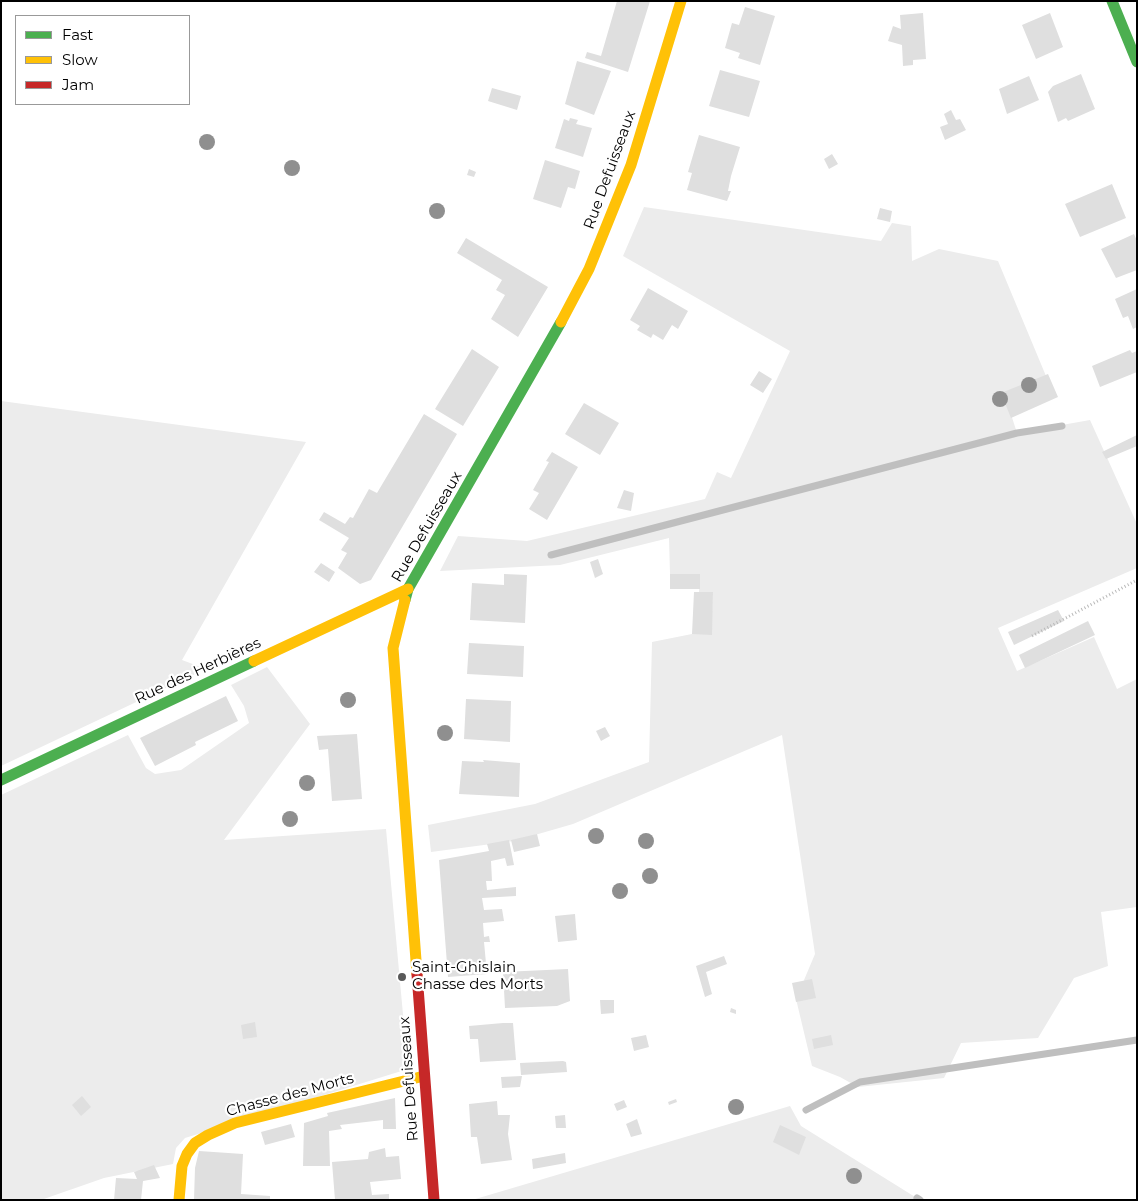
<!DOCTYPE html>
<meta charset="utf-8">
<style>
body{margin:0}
#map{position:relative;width:1138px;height:1201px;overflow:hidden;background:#fff;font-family:Montserrat,sans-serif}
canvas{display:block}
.frame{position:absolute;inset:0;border:2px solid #000;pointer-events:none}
.legend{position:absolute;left:15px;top:15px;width:175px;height:90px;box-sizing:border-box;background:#fff;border:1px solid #999;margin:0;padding:6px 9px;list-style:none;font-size:15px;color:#000}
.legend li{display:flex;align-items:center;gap:10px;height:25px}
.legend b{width:25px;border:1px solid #999}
</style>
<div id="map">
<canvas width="1138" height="1201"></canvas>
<div class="frame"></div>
<ul class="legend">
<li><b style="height:6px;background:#4caf50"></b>Fast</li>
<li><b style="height:6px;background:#ffc107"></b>Slow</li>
<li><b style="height:6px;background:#c62828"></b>Jam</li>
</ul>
</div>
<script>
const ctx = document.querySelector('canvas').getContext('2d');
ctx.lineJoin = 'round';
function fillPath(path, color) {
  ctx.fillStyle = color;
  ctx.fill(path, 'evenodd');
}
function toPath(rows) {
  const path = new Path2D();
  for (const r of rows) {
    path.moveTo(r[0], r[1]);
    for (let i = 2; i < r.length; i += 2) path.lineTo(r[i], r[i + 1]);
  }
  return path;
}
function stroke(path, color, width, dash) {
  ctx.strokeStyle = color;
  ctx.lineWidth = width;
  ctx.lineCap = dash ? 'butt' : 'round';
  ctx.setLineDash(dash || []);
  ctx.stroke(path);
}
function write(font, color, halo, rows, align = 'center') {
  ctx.font = font + ' Montserrat,sans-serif';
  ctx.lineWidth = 4.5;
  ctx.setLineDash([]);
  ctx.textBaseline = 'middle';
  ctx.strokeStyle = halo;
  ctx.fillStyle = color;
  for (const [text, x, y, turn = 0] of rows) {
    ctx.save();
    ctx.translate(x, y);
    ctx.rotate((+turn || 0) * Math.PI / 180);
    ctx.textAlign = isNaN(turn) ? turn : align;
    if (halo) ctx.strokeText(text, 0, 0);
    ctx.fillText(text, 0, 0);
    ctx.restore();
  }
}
fillPath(toPath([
 [644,207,881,241,892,223,911,226,912,261,939,249,998,261,1051,388,1008,405,1017,433,1090,420,1137,524,1137,568,998,628,1017,671,1094,637,1117,689,1137,679,1137,907,1101,912,1108,966,1074,978,1038,1038,961,1043,944,1078,858,1087,840,1077,812,1066,796,999,815,954,782,735,573,824,514,841,431,852,428,825,535,804,649,762,652,642,692,634,711,634,713,593,699,592,700,574,670,574,669,538,560,565,440,571,458,536,527,541,705,499,717,472,731,478,790,351,623,256],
 [1,401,306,442,182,660,206,669,1,766],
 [267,667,310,724,224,840,386,829,408,1069,185,1138,176,1148,173,1164,104,1178,41,1200,1,1200,1,795,128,735,146,768,155,774,181,770,249,723,244,706,231,685],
 [790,1106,801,1126,920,1200,472,1200]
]), '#ececec');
stroke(toPath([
 [551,555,1017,433,1062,426],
 [806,1110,860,1082,1137,1040],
 [917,1198,920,1200]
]), '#bfbfbf', 7);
fillPath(toPath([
 [617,1,650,1,628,72,585,58,587,52,601,56],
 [745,7,775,16,760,65,738,58,740,53,725,48,732,23,739,25],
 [923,13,926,59,913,60,913,65,903,66,902,45,888,41,893,26,901,29,900,15],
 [1050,13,1063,47,1036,59,1022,25],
 [577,61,611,71,594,115,565,104],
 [720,70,760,81,749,117,709,106],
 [1081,74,1095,109,1068,121,1066,118,1058,122,1048,92,1053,86],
 [1029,76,1039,100,1007,114,999,89],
 [492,88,521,96,517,110,488,101],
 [951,110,956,120,960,119,966,130,945,140,940,127,948,124,944,114],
 [570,118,578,120,576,124,592,128,583,157,555,148,564,119,569,121],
 [699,135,740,147,731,176,728,191,731,191,727,201,687,190,692,173,688,172],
 [832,154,838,164,829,169,824,159],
 [545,160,580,171,575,189,568,187,561,208,533,199],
 [469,169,476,172,474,177,467,175],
 [1112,184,1126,218,1080,237,1065,204],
 [880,208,892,211,890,222,877,219],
 [1134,234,1137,241,1137,270,1116,278,1101,249],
 [466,238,548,287,518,337,491,319,505,295,496,290,502,280,457,253],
 [648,288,688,311,678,329,672,325,663,340,653,334,651,338,637,330,640,326,630,320],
 [1137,289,1137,327,1133,329,1128,316,1123,318,1115,299],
 [472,349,499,367,463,426,435,409],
 [1130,350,1132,353,1137,351,1137,372,1100,387,1092,366],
 [759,371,772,379,763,393,750,385],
 [1048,374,1058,397,1011,418,1001,393],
 [584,403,619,423,600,455,565,434],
 [424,414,457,434,371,580,360,584,338,568,347,553,341,550,349,538,319,520,324,512,345,524,350,517,353,518,369,489,377,493],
 [1137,435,1137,446,1106,459,1102,452],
 [552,452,578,467,547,520,529,509,539,493,533,490,549,462,546,461],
 [624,490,634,493,631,511,617,508],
 [598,559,603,574,595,578,590,562],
 [321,563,335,572,329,582,314,572],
 [504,574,527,575,525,623,470,620,472,583,504,585],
 [670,574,700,574,700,589,670,589],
 [694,592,713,592,712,635,692,634],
 [1058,610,1064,621,1014,645,1008,632],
 [1088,621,1095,635,1025,668,1019,655],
 [469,643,524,646,523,677,467,674],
 [226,696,238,721,195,742,196,745,155,766,140,738],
 [466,699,511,701,510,742,464,739],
 [605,727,610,736,601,741,596,731],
 [357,734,362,799,332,801,328,749,319,750,317,736],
 [483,760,520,763,519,797,459,794,462,761,484,762],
 [537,834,540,846,514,852,511,840],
 [509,840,514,865,507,866,505,858,491,861,492,881,486,881,487,890,516,887,516,896,482,898,484,910,502,909,504,921,483,923,484,937,489,936,490,942,484,942,487,974,448,977,439,860,489,851,487,844],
 [575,914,577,940,558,942,555,916],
 [724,956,727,964,706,972,712,994,705,997,696,966],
 [568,969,570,1001,557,1006,505,1008,503,972],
 [812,979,816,998,796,1002,792,983],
 [600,1000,614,1000,614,1013,601,1014],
 [731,1008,736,1010,736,1014,730,1012],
 [255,1022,257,1037,243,1039,241,1025],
 [503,1023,513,1023,516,1060,480,1062,478,1039,470,1039,469,1026],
 [646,1035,649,1047,634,1051,631,1038],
 [831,1035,833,1045,814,1049,812,1039],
 [563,1061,566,1062,567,1072,521,1075,520,1063],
 [522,1076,520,1087,502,1088,501,1077],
 [82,1096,91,1107,81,1116,72,1105],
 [395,1098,396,1129,383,1129,383,1120,340,1125,342,1129,329,1131,330,1166,303,1166,304,1123,328,1116,327,1113],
 [676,1099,677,1102,669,1105,668,1102],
 [624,1100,627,1107,617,1111,614,1104],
 [497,1101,498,1115,510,1115,508,1134,512,1160,481,1164,477,1137,471,1137,469,1104],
 [565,1115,566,1128,556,1128,555,1116],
 [637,1119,642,1134,631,1137,626,1124],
 [291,1124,295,1137,265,1145,261,1132],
 [780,1125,806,1137,799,1155,773,1142],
 [385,1148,386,1157,399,1156,401,1179,370,1182,372,1195,389,1194,389,1200,335,1200,332,1162,368,1159,369,1152],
 [199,1151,243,1154,241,1194,270,1196,270,1200,194,1200,195,1168],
 [565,1153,566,1163,533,1169,532,1159],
 [154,1165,160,1178,143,1181,141,1200,114,1200,116,1178,137,1179,134,1172]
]), '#dfdfdf');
stroke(toPath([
 [1032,636,1137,580]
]), '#b9b9b9', 3, [1, 2.5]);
stroke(toPath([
 [1112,1,1137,62],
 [405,600,408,589,561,322],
 [1,780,254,661]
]), '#4caf50', 11);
stroke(toPath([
 [561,322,589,269,631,165,681,1],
 [405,600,393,648,417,974],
 [254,661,408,589],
 [179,1200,182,1166,187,1154,195,1143,208,1135,235,1123,424,1076]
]), '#ffc107', 11);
stroke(toPath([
 [417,974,434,1200]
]), '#c62828', 11);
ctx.fillStyle = '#8f8f8f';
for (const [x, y] of [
 [207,142],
 [292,168],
 [437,211],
 [1029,385],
 [1000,399],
 [348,700],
 [445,733],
 [307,783],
 [290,819],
 [596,836],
 [646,841],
 [650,876],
 [620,891],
 [736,1107],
 [854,1176]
]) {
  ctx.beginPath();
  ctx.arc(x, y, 8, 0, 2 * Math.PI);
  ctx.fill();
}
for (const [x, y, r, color] of [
 [402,977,5,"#595959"]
]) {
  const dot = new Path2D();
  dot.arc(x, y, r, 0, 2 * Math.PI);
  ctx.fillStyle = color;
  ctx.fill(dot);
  stroke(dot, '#fff', 2);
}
write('15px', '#000', '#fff', [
 ["Rue Defuisseaux",610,170,-70],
 ["Rue Defuisseaux",427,527,-60],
 ["Rue des Herbières",198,671,-25],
 ["Rue Defuisseaux",409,1079,-94],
 ["Chasse des Morts",290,1095,-15]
]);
write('15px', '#000', '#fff', [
 ["Saint-Ghislain",412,968],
 ["Chasse des Morts",412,985]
], 'left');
</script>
